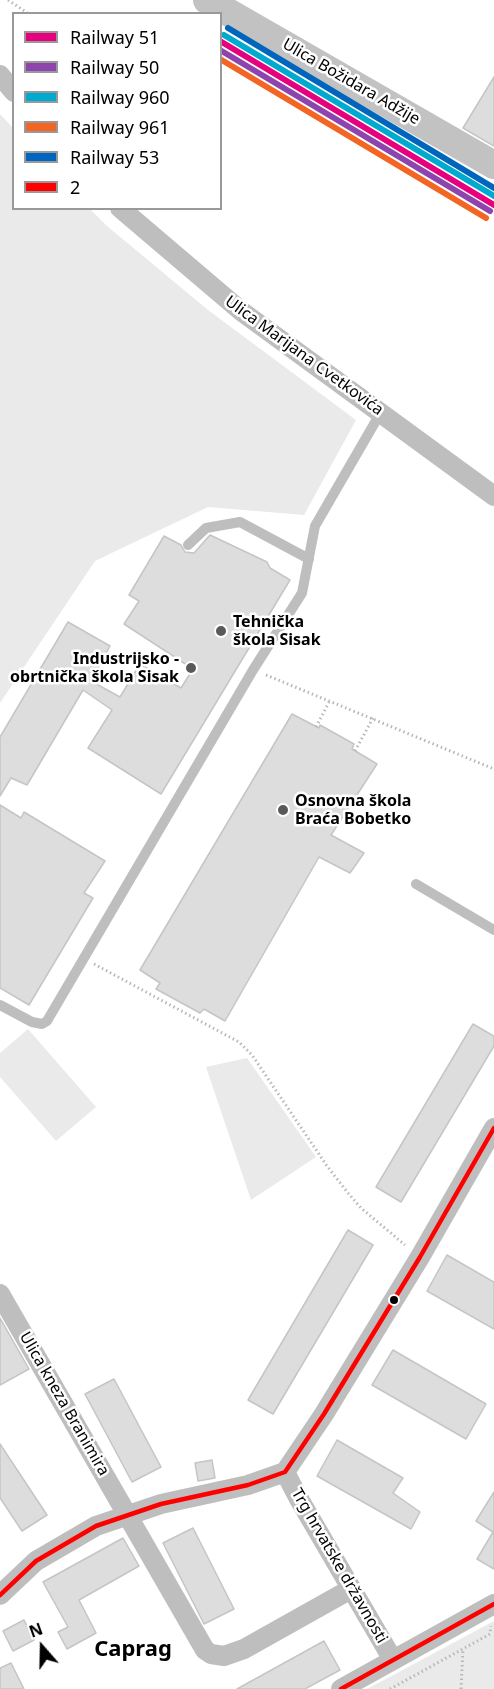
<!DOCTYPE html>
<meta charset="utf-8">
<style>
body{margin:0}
#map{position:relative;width:494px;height:1689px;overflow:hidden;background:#fff;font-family:"Noto Sans",sans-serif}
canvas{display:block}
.legend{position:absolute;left:12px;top:12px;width:210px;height:198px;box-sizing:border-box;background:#fff;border:2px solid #999;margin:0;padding:8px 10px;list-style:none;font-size:18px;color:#000}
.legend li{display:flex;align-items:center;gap:12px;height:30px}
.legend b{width:30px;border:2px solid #999}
.north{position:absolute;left:12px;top:1617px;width:60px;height:60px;-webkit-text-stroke:4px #fff;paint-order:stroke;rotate:340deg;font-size:16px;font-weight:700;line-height:24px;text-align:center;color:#000}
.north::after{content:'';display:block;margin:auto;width:21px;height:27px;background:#000;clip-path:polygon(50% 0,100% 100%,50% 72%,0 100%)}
</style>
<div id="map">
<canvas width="494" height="1689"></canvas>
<ul class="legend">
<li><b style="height:8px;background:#e5007d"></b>Railway 51</li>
<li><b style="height:8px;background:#8e44ad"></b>Railway 50</li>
<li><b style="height:8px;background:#00a9ce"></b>Railway 960</li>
<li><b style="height:8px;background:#f26522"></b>Railway 961</li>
<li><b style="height:8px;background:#0065bd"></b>Railway 53</li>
<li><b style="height:8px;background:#f00"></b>2</li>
</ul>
<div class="north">N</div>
</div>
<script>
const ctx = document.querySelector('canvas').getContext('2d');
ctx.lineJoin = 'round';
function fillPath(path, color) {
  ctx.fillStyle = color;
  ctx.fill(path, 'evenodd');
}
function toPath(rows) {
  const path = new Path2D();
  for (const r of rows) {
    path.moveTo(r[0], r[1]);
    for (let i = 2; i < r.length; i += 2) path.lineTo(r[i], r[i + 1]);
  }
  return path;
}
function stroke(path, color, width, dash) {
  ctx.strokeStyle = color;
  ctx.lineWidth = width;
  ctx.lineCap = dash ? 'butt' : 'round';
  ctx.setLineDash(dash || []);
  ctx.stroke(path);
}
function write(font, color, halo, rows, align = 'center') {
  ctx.font = font + ' "Noto Sans",sans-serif';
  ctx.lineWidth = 5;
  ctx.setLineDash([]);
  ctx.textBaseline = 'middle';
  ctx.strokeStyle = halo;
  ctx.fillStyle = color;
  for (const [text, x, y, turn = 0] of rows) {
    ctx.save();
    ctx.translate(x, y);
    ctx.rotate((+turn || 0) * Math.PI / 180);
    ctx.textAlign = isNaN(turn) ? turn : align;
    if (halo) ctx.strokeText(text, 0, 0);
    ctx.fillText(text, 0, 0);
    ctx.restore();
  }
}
fillPath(toPath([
 [0,114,13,128,14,208,90,209,107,226,208,310,356,420,304,515,208,507,95,561,0,703],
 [28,1029,96,1107,56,1141,0,1077,0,1053],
 [247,1058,316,1157,251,1200,206,1067],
 [494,1620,494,1689,367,1689,494,1621]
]), '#eaeaea');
const building = toPath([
 [494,77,494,146,463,128,494,77],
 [210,535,267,562,270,568,290,580,161,794,88,748,112,710,83,690,27,785,11,778,0,796,0,737,68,622,110,646,91,681,120,697,140,664,181,688,193,669,124,624,139,601,129,595,164,536,181,545,185,552,194,553,210,535],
 [292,714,319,728,320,725,354,744,352,749,377,764,331,835,364,853,350,873,319,857,225,1021,204,1009,200,1013,156,989,160,983,140,970,292,714],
 [0,805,21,818,24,812,105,861,84,893,93,898,29,1005,0,988,0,805],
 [473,1024,494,1036,494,1046,401,1202,376,1187,473,1024],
 [348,1230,373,1245,273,1414,248,1400,348,1230],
 [447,1255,494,1282,494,1329,427,1291,447,1255],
 [0,1318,29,1369,0,1385,0,1318],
 [393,1350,486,1404,466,1439,372,1385,393,1350],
 [114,1379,161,1467,132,1482,85,1394,114,1379],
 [337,1440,403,1478,393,1493,420,1512,411,1529,317,1476,337,1440],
 [0,1444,47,1515,22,1531,0,1498,0,1444],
 [212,1460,215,1478,198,1481,195,1463,212,1460],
 [494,1492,494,1569,477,1559,493,1532,476,1521,494,1492],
 [193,1528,234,1609,204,1624,163,1543,193,1528],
 [123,1538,139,1566,79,1600,96,1633,67,1649,58,1632,68,1627,43,1582,123,1538],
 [24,1620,34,1640,13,1651,3,1631,24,1620],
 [324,1641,340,1670,305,1689,237,1689,324,1641],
 [11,1663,24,1689,0,1689,0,1668,11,1663]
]);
fillPath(building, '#ddd');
stroke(building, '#c5c5c5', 1.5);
stroke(toPath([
 [8,0,29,14],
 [266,675,494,769],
 [316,727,329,702],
 [355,751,373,718],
 [94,964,239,1042,252,1055,327,1166,348,1193,361,1208,405,1245],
 [390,1689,490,1634,491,1626],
 [461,1689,463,1649]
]), '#b8b8b8', 3, [1.5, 3]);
stroke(toPath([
 [188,545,206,528,240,522,309,559],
 [416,884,494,930],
 [0,1005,32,1022,42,1024,47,1021,253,670,302,593,315,526,381,412]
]), '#bebebe', 10);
stroke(toPath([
 [0,75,14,92],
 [120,208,241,311,494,496],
 [0,1294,205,1650,211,1654,224,1656,244,1649,351,1589],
 [285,1472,299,1499,393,1660],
 [0,1595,36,1561,96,1526,161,1504,248,1485,285,1472,324,1414,420,1257,494,1128],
 [341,1689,494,1604]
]), '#bebebe', 20);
stroke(toPath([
 [207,0,494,165]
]), '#c2c2c2', 28);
stroke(toPath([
 [0,1595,36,1561,96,1526,161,1504,248,1485,285,1472,324,1414,420,1257,494,1128],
 [341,1689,494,1604]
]), '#f00', 4.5);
stroke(toPath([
 [220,41,494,205]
]), '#e5007d', 6);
stroke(toPath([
 [220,50,490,211]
]), '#8e44ad', 6);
stroke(toPath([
 [224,35,494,196]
]), '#00a9ce', 6);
stroke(toPath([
 [220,59,486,218]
]), '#f26522', 6);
stroke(toPath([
 [228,28,494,188]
]), '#0065bd', 6);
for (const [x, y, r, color] of [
 [221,631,6,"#595959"],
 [191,668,6,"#595959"],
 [283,810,6,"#595959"],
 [394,1300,5,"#000"]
]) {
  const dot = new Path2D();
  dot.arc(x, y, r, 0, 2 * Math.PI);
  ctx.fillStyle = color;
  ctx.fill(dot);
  stroke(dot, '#fff', 2);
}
write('16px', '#000', '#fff', [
 ["Ulica Božidara Adžije",351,82,30],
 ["Ulica Marijana Cvetkovića",304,356,36],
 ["Ulica kneza Branimira",64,1404,60],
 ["Trg hrvatske državnosti",339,1566,60]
]);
write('bold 16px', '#000', '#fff', [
 ["Tehnička",233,622],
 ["škola Sisak",233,640],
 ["Industrijsko -",179,659,"right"],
 ["obrtnička škola Sisak",179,677,"right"],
 ["Osnovna škola",295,801],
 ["Braća Bobetko",295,819]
], 'left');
write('bold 22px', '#000', '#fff', [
 ["Caprag",133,1650]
]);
</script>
